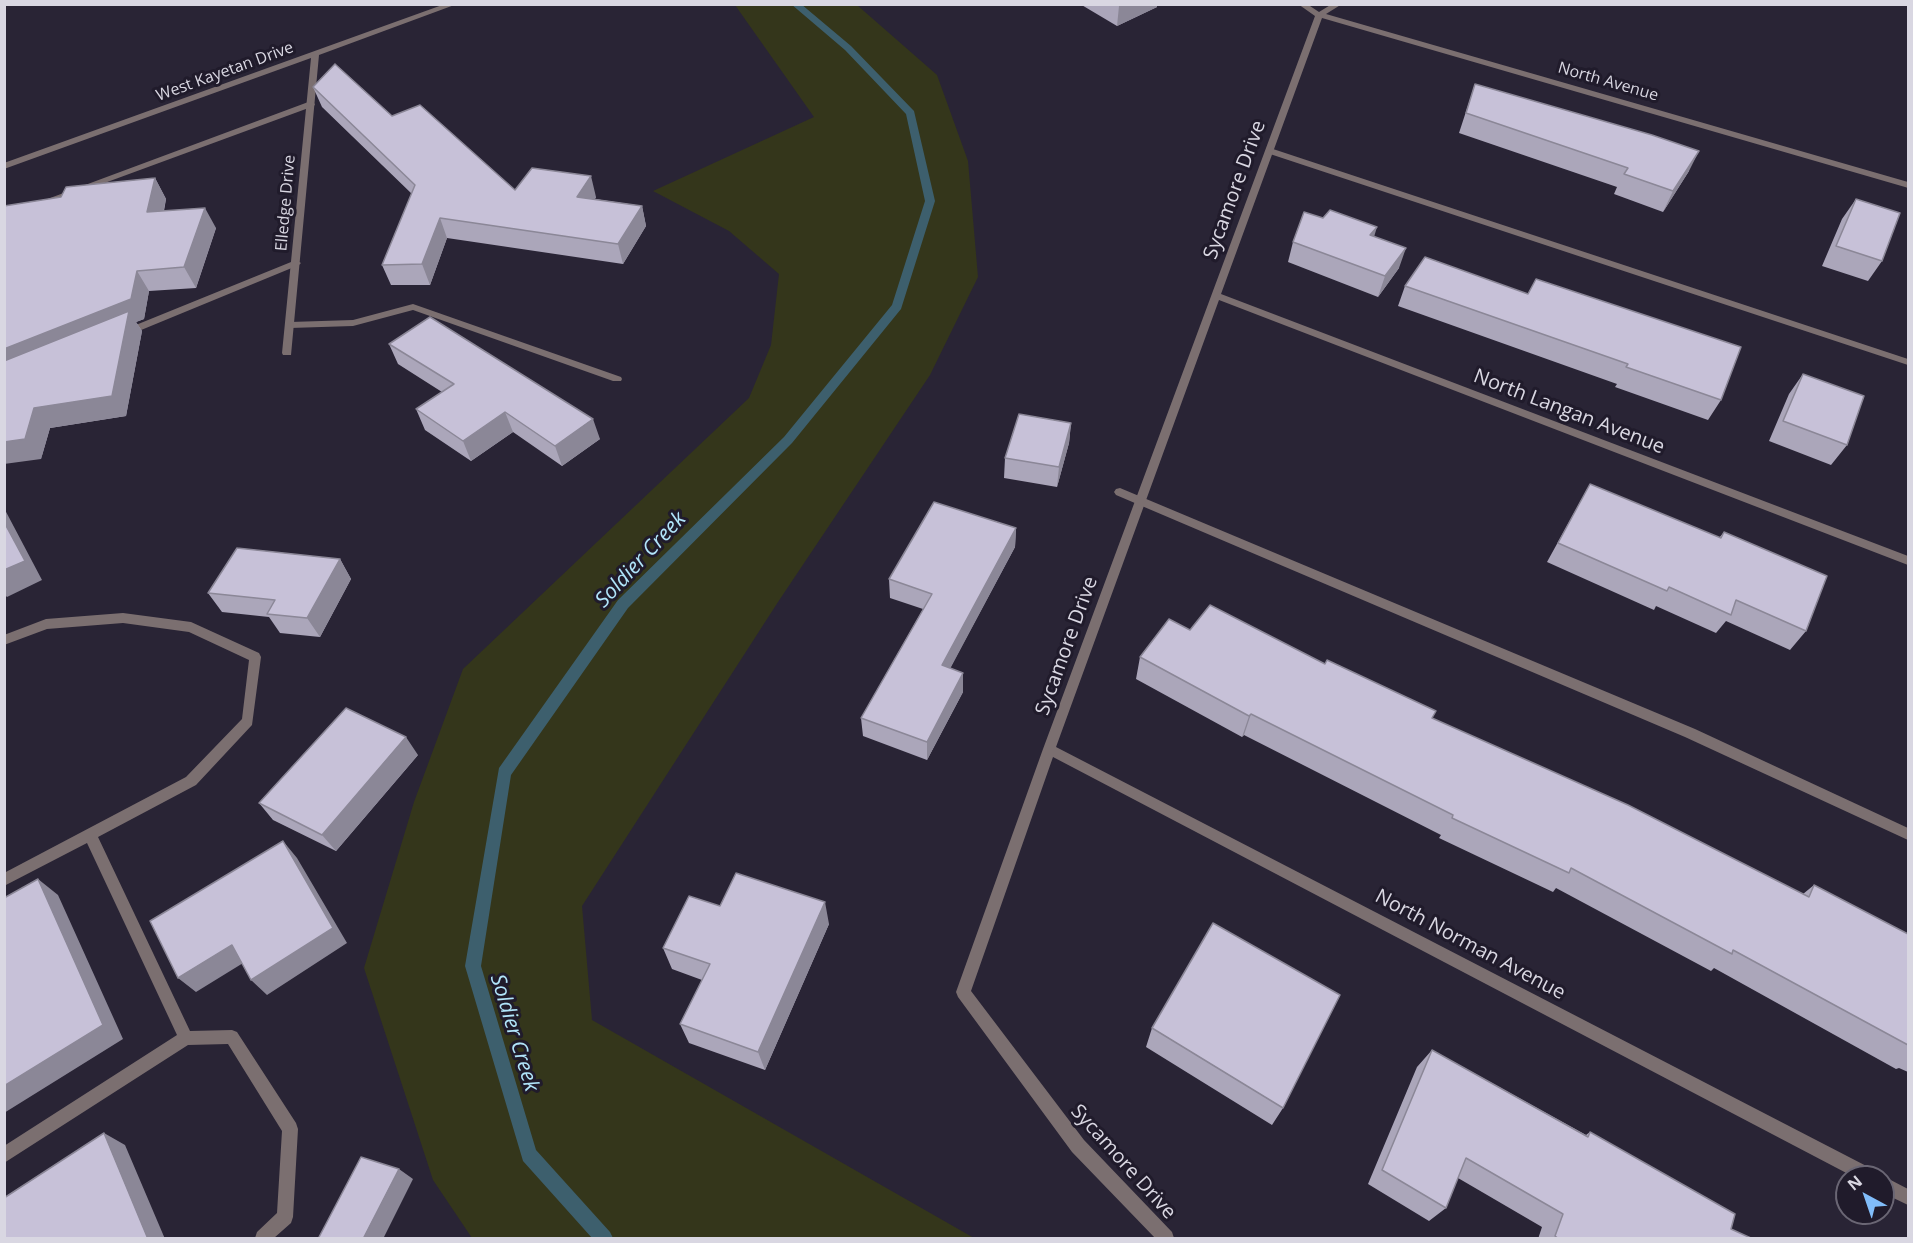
<!DOCTYPE html>
<style>
body{margin:0}
#map{position:relative;width:1913px;height:1243px;overflow:hidden;background:#292435;font-family:"Open Sans",sans-serif}
canvas{display:block}
.frame{position:absolute;inset:0;border:6px solid #d9d7e2;pointer-events:none}
.north{position:absolute;left:1835px;top:1165px;width:60px;height:60px;box-sizing:border-box;background:#201b2b;border:2px solid #6a6674;border-radius:50%;rotate:320deg;font-size:16px;font-weight:700;line-height:24px;text-align:center;color:#d9d7e2}
.north::after{content:'';display:block;margin:auto;width:21px;height:27px;background:#81bdfa;clip-path:polygon(50% 0,100% 100%,50% 72%,0 100%)}
</style>
<div id="map">
<canvas width="1913" height="1243"></canvas>
<div class="frame"></div>
<div class="north">N</div>
</div>
<script>
const ctx = document.querySelector('canvas').getContext('2d');
ctx.lineJoin = 'round';
function fillPath(path, color) {
  ctx.fillStyle = color;
  ctx.fill(path, 'evenodd');
}
function toPath(rows) {
  const path = new Path2D();
  for (const r of rows) {
    path.moveTo(r[0], r[1]);
    for (let i = 2; i < r.length; i += 2) path.lineTo(r[i], r[i + 1]);
  }
  return path;
}
function stroke(path, color, width, dash) {
  ctx.strokeStyle = color;
  ctx.lineWidth = width;
  ctx.lineCap = dash ? 'butt' : 'round';
  ctx.setLineDash(dash || []);
  ctx.stroke(path);
}
function write(font, color, halo, rows, align = 'center') {
  ctx.font = font + ' "Open Sans",sans-serif';
  ctx.lineWidth = 6;
  ctx.setLineDash([]);
  ctx.textBaseline = 'middle';
  ctx.strokeStyle = halo;
  ctx.fillStyle = color;
  for (const [text, x, y, turn = 0] of rows) {
    ctx.save();
    ctx.translate(x, y);
    ctx.rotate((+turn || 0) * Math.PI / 180);
    ctx.textAlign = isNaN(turn) ? turn : align;
    if (halo) ctx.strokeText(text, 0, 0);
    ctx.fillText(text, 0, 0);
    ctx.restore();
  }
}
fillPath(toPath([
 [735,5,857,5,937,75,968,161,978,277,930,375,778,602,582,906,592,1020,974,1238,472,1238,433,1180,364,968,414,802,463,669,749,398,771,345,779,274,729,231,653,191,814,117]
]), '#34361b');
fillPath(toPath([
 [791,4,801,4,851,46,914,111,935,201,901,309,792,443,628,608,511,775,481,966,536,1150,610,1232,613,1238,592,1238,523,1161,465,966,499,768,618,600,784,437,892,305,925,201,906,114,845,50,791,4]
]), '#3d5f6d');
fillPath(toPath([
 [311,101,315,104,314,106,42,206,36,206,34,204,311,101],
 [1270,148,1908,359,1908,365,1267,153,1266,151,1270,148],
 [296,260,301,263,299,265,129,335,121,335,120,333,121,331,296,260],
 [413,304,621,377,622,379,621,381,613,381,413,310,353,326,290,328,285,325,290,322,353,320,413,304],
 [1120,488,1695,729,1908,828,1908,840,1685,737,1116,495,1114,492,1116,489,1120,488],
 [123,613,191,622,259,653,261,657,252,725,196,785,98,837,190,1031,232,1030,237,1032,296,1123,298,1129,293,1217,291,1223,274,1238,255,1238,257,1232,277,1213,282,1131,228,1044,188,1045,4,1163,4,1146,177,1035,87,843,4,886,4,873,186,777,242,719,249,660,189,632,123,623,47,629,4,645,4,635,46,619,123,613]
]), '#7b6f70');
fillPath(toPath([
 [445,4,457,4,319,55,291,355,283,355,282,353,311,58,4,169,4,163,445,4],
 [1298,4,1307,4,1319,12,1332,4,1342,4,1326,14,1908,182,1908,188,1905,187,1322,18,1221,294,1908,556,1908,565,1219,300,1056,747,1876,1171,1878,1177,1854,1177,1053,757,971,991,1084,1140,1172,1232,1174,1238,1155,1238,1072,1152,958,997,956,992,1043,749,1315,16,1298,4],
 [1883,1176,1908,1189,1908,1205,1883,1193,1883,1177,1881,1177,1883,1176]
]), '#7b6f70');
fillPath(toPath([
 [1080,4,1157,4,1157,7,1117,26],
 [1475,84,1689,171,1663,212,1614,194,1617,187,1459,133],
 [313,87,392,116,515,190,596,197,595,199,642,206,646,226,623,264,447,238,430,285,391,285,382,265,412,194,322,107],
 [155,178,166,199,164,211,216,228,196,288,149,291,144,319,136,322,142,331,126,416,50,428,41,459,61,197],
 [1856,199,1882,261,1868,281,1822,266,1842,219],
 [1374,237,1399,268,1378,297,1288,262,1293,242],
 [1425,257,1721,400,1708,420,1615,387,1617,384,1398,306,1405,286],
 [389,344,600,439,562,466,513,432,471,461,425,430,416,409,442,392,398,364],
 [1803,374,1847,445,1831,465,1769,441,1789,394],
 [1071,423,1069,443,1057,487,1004,478,1005,458],
 [1590,484,1719,538,1724,532,1806,631,1790,650,1726,621,1716,633,1656,606,1654,610,1547,562],
 [1016,528,1015,547,950,668,963,673,963,692,927,760,863,736,861,718,923,609,890,598,889,579],
 [340,559,351,579,320,637,280,633,269,617,222,612,208,593],
 [1190,630,1325,664,1432,718,1803,894,1814,885,1908,934,1908,1072,1899,1068,1896,1069,1714,968,1711,971,1556,888,1553,892,1439,838,1441,835,1244,735,1242,737,1136,679,1140,657],
 [418,755,336,851,273,820,259,803],
 [720,906,829,924,765,1070,689,1043,680,1024,702,980,672,969,663,948],
 [1152,1028,1283,1108,1272,1125,1146,1047],
 [1432,1050,1586,1135,1590,1132,1731,1229,1753,1239,1538,1239,1542,1227,1458,1178,1446,1208,1429,1221,1368,1184,1417,1067]
]), '#aba6ba');
fillPath(toPath([
 [1123,4,1157,4,1157,7,1117,26,1119,6],
 [1699,151,1689,171,1663,212,1673,191],
 [591,176,596,197,583,217,577,197],
 [155,178,166,199,159,233,147,212],
 [642,206,646,226,623,264,618,244],
 [205,208,216,228,196,288,184,267],
 [440,218,447,238,430,285,422,264],
 [1377,227,1371,247,1370,235],
 [1406,248,1399,268,1378,297,1385,276],
 [137,271,149,291,144,319,136,322,142,331,126,416,50,428,41,459,4,464,4,349],
 [505,412,513,432,471,461,463,441],
 [593,419,600,439,562,466,555,446],
 [1071,423,1069,443,1057,487,1059,467],
 [4,508,42,580,7,597,4,594],
 [1016,528,1015,547,942,684,942,665],
 [340,559,351,579,320,637,307,618],
 [963,673,963,692,927,760,927,742],
 [1251,714,1244,735,1242,737,1249,716],
 [406,737,418,755,336,851,322,835],
 [283,841,297,858,347,943,267,995,251,980],
 [38,879,58,895,123,1039,4,1113,4,1086],
 [825,902,829,924,765,1070,758,1052],
 [232,945,248,960,196,992,178,978],
 [104,1133,125,1145,165,1239,148,1239],
 [399,1169,413,1179,383,1239,363,1239]
]), '#8b8797');
const building = toPath([
 [335,64,392,116,420,105,515,190,532,168,591,176,577,197,642,206,618,244,440,218,422,264,382,265,415,185,313,87,335,64],
 [1475,84,1652,135,1699,151,1673,191,1624,174,1628,168,1466,113,1475,84],
 [155,178,147,212,205,208,184,267,137,271,131,299,4,349,4,206,61,197,66,187,155,178],
 [1856,199,1900,213,1882,261,1836,246,1856,199],
 [1330,210,1377,227,1370,235,1406,248,1385,276,1293,242,1304,212,1323,218,1330,210],
 [1425,257,1528,294,1536,279,1741,347,1721,400,1626,367,1628,364,1405,286,1425,257],
 [129,311,112,396,34,408,25,439,4,442,4,361,129,311],
 [430,317,593,419,555,446,505,412,463,441,416,409,454,384,389,344,430,317],
 [1803,374,1864,396,1847,445,1783,421,1803,374],
 [1019,414,1071,423,1059,467,1005,458,1019,414],
 [1590,484,1721,538,1724,532,1827,576,1806,631,1736,600,1731,615,1669,587,1667,591,1558,543,1590,484],
 [934,502,1016,528,942,665,963,673,927,742,861,718,932,594,889,579,934,502],
 [4,522,25,561,4,570,4,522],
 [237,548,340,559,307,618,267,614,275,600,208,593,237,548],
 [1210,605,1325,664,1327,660,1436,711,1432,718,1628,805,1809,897,1814,885,1908,934,1908,1045,1733,950,1732,954,1571,868,1569,873,1452,818,1453,815,1251,714,1249,716,1140,657,1169,619,1190,630,1210,605],
 [346,708,406,737,322,835,259,803,346,708],
 [283,841,333,928,251,980,232,945,178,978,150,921,283,841],
 [736,873,825,902,758,1052,680,1024,710,964,663,948,689,896,720,906,736,873],
 [38,879,103,1025,4,1086,4,898,38,879],
 [1213,923,1340,995,1283,1108,1152,1028,1213,923],
 [1432,1050,1588,1137,1590,1132,1735,1214,1731,1229,1753,1239,1559,1239,1555,1236,1563,1214,1466,1158,1446,1208,1382,1170,1432,1050],
 [104,1133,148,1239,4,1239,4,1198,104,1133],
 [361,1157,399,1169,363,1239,318,1239,361,1157]
]);
fillPath(building, '#c7c1d8');
stroke(building, '#8b8797', 1.5);
write('16px', '#d9d7e2', '#201b2b', [
 ["West Kayetan Drive",225,72,-20],
 ["North Avenue",1608,82,16],
 ["Elledge Drive",286,203,-85]
]);
write('20px', '#d9d7e2', '#201b2b', [
 ["Sycamore Drive",1235,190,-70],
 ["North Langan Avenue",1569,412,21],
 ["Sycamore Drive",1067,646,-70],
 ["North Norman Avenue",1470,945,28],
 ["Sycamore Drive",1123,1162,48]
]);
write('italic 21px', '#b1e5fa', '#201b2b', [
 ["Soldier Creek",641,560,-47],
 ["Soldier Creek",514,1033,73]
]);
</script>
